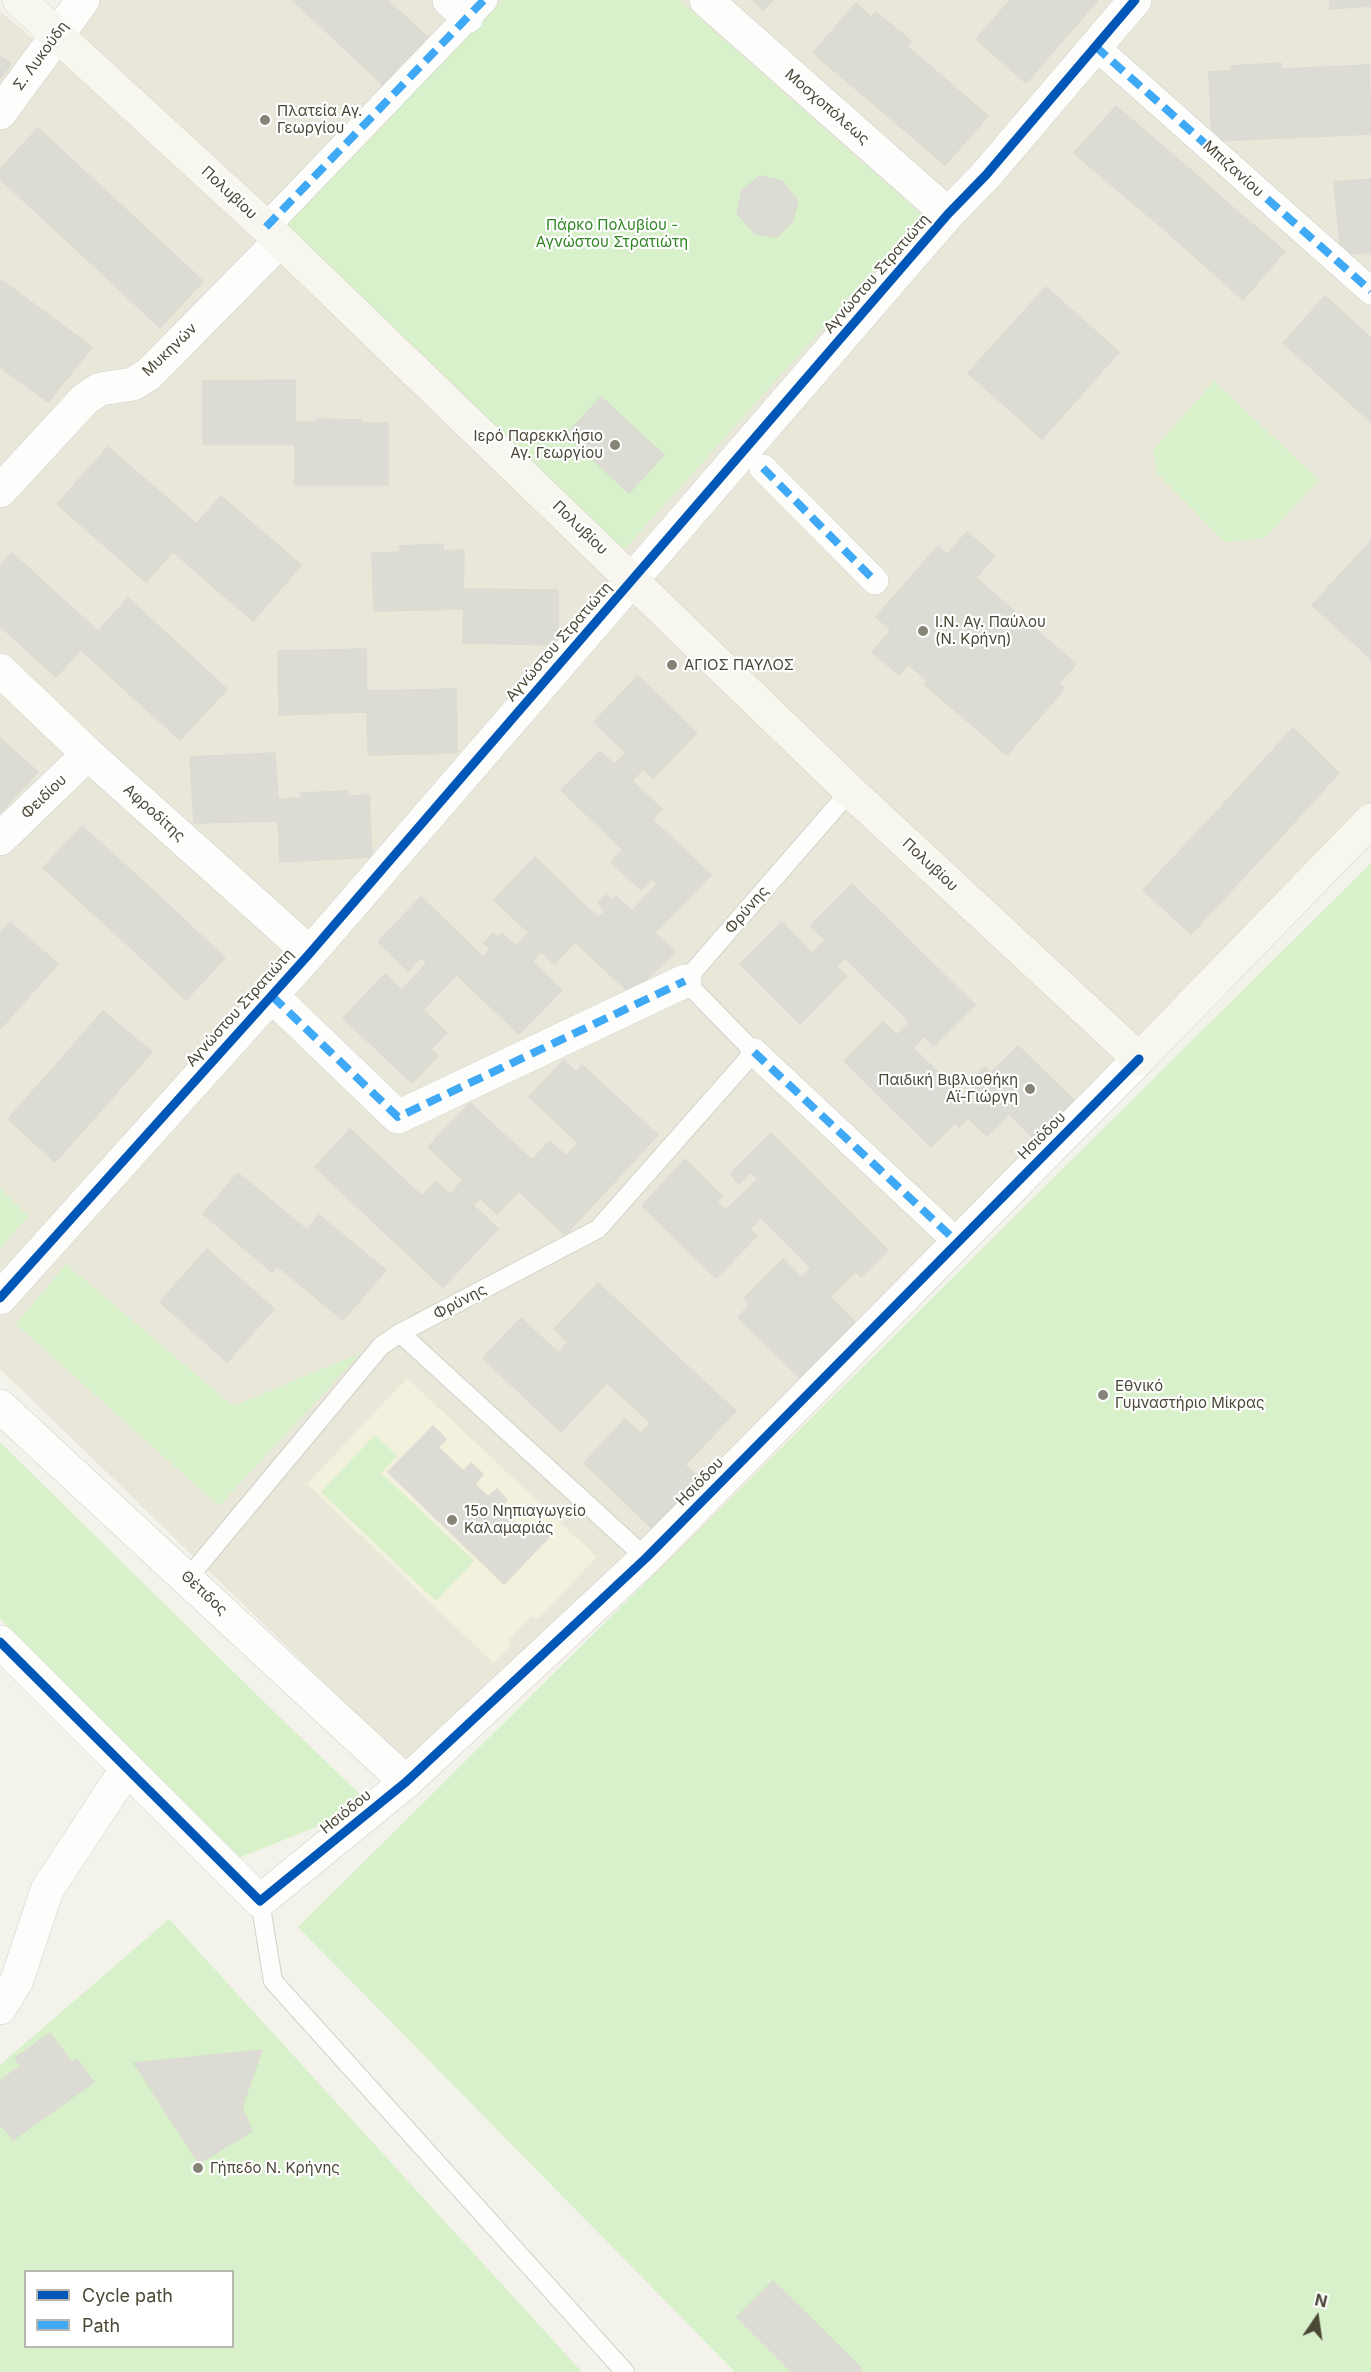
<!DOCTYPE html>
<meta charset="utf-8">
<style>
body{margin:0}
#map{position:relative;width:1371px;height:2372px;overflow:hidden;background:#f3f3ec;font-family:Inter,sans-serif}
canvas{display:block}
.legend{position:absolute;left:24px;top:2270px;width:210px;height:78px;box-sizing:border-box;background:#fff;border:2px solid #b7b6af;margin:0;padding:8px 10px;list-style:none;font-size:18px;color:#4b4836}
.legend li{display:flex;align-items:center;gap:12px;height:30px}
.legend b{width:30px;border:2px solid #b7b6af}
.north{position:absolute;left:1287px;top:2288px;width:60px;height:60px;-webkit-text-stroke:4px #fff;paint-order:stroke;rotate:13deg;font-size:16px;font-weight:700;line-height:24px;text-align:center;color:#4b4836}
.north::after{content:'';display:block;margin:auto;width:21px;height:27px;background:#4b4836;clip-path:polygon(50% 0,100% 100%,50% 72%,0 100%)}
</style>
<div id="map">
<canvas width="1371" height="2372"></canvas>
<ul class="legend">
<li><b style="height:8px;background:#0057b8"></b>Cycle path</li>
<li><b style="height:8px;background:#3fa9f5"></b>Path</li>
</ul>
<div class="north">N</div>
</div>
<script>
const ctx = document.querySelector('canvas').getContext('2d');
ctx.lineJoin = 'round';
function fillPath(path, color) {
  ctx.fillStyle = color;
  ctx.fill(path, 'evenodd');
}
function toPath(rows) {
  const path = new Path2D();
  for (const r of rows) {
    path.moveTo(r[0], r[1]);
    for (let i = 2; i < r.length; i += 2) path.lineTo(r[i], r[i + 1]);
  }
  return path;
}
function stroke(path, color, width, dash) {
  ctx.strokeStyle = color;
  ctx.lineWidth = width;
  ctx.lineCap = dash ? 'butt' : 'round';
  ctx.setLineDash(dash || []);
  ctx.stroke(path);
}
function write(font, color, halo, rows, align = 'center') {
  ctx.font = font + ' Inter,sans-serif';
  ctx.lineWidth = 4.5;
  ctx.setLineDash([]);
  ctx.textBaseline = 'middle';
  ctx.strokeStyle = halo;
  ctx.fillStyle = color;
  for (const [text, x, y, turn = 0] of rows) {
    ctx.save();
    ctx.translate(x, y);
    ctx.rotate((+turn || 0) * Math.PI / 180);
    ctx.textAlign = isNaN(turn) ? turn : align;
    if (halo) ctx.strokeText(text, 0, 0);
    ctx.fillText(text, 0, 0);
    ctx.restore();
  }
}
fillPath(toPath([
 [95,0,1371,0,1371,809,647,1543,408,1764,0,1369,0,124],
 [0,11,38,43,0,95]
]), '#e8e7d9');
fillPath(toPath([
 [407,1378,597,1557,539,1618,531,1616,509,1640,511,1647,493,1663,307,1484]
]), '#f2f1de');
fillPath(toPath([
 [503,0,679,0,923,216,624,550,284,223],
 [1214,381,1319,480,1265,538,1225,542,1157,473,1153,450],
 [1371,863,1371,2372,735,2372,298,1927],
 [0,1188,28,1216,0,1249],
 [66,1264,233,1406,361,1353,219,1506,16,1324],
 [375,1435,397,1456,381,1473,474,1561,436,1601,321,1492],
 [0,1442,257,1695,371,1805,231,1861,0,1619],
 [169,1919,582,2372,0,2372,0,2065],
 [26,2272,232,2272,232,2346,26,2346]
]), '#d8f1ca');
const building = toPath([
 [292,0,337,0,316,22,292,0],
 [337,0,341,0,365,24,388,1,430,39,384,86,316,22,337,0],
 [341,0,387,0,388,1,365,24,341,0],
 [753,0,773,0,763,10,753,0],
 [1010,0,1068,0,1085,15,1057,47,1007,4,1010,0],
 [1068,0,1098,0,1085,15,1068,0],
 [1330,0,1371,0,1371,6,1330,9,1330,0],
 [856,3,871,17,876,12,911,41,906,46,920,57,877,107,813,53,856,3],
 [1007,4,1057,47,1026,83,976,39,1007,4],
 [0,56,11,64,0,78,0,56],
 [920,57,988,116,945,165,877,107,920,57],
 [1281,63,1281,69,1303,68,1306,137,1212,141,1209,72,1231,71,1231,66,1281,63],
 [1369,65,1371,134,1306,137,1303,68,1369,65],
 [1116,106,1158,142,1116,189,1074,153,1116,106],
 [38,128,120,204,77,250,0,179,0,169,38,128],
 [1158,142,1200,178,1159,225,1116,189,1158,142],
 [760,176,782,181,798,201,792,222,777,237,755,234,737,213,742,190,760,176],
 [1200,178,1239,213,1218,236,1242,257,1221,280,1159,225,1200,178],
 [1371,179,1371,252,1341,255,1334,182,1371,179],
 [120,204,203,281,160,328,77,250,120,204],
 [1239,213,1285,251,1243,300,1221,280,1242,257,1218,236,1239,213],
 [0,279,92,347,48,402,0,367,0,279],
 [1046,287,1119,352,1042,439,968,373,1046,287],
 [1325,296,1371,338,1371,422,1283,343,1325,296],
 [295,380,295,444,203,444,203,381,295,380],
 [601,397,664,455,629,493,566,435,601,397],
 [316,419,362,420,362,423,388,423,388,485,295,485,295,422,316,422,316,419],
 [108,447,197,524,146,582,57,504,108,447],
 [221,496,301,565,253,621,172,551,221,496],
 [967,532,995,556,976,578,1076,664,1059,683,1065,688,1007,755,925,685,928,681,908,664,899,675,872,652,891,630,876,617,938,546,947,555,967,532],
 [1371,541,1371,659,1312,605,1371,541],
 [443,544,443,551,464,550,463,609,374,611,372,553,400,552,400,546,443,544],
 [12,553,98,631,56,677,0,626,0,566,12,553],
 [464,589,558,590,558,645,463,643,464,589],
 [128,598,227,689,180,740,81,650,128,598],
 [366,649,367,712,279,715,278,651,366,649],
 [638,676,697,733,653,778,643,769,632,781,614,765,626,753,594,722,638,676],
 [456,689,457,753,368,755,367,691,456,689],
 [1293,728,1339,773,1268,851,1221,807,1293,728],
 [0,738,38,772,0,813,0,738],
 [600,751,662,809,623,850,561,790,600,751],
 [275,753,279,821,194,823,190,757,275,753],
 [347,791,348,796,369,795,372,857,280,862,277,799,301,798,301,793,347,791],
 [1221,807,1268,851,1191,934,1143,890,1221,807],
 [652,819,711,875,655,933,632,911,658,883,652,879,641,890,611,862,652,819],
 [82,826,157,894,118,936,43,868,82,826],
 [535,857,598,918,554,964,541,951,532,961,516,946,529,933,494,900,535,857],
 [852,884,975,1005,934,1046,924,1036,913,1048,959,1093,973,1106,983,1096,969,1082,985,1067,991,1073,1018,1046,1078,1104,1039,1144,1009,1114,987,1136,968,1118,959,1127,955,1123,931,1147,844,1061,883,1022,897,1035,910,1022,845,958,836,966,847,976,800,1024,740,964,782,922,812,953,825,940,810,926,852,884],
 [157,894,225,958,186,1000,118,936,157,894],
 [606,895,612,900,616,896,675,952,631,994,575,942,605,911,598,903,606,895],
 [421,897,478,952,423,1010,402,990,427,963,421,957,408,971,378,942,421,897],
 [10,922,58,964,0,1029,0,933,10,922],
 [493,933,498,938,502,933,562,990,519,1034,457,975,478,952,483,957,490,949,484,943,493,933],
 [385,974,447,1033,431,1049,438,1056,412,1083,343,1018,385,974],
 [103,1011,152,1052,105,1106,56,1065,103,1011],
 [564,1060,576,1072,582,1065,658,1135,617,1179,529,1097,564,1060],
 [56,1065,105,1106,55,1162,8,1119,56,1065],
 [470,1103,532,1160,510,1183,518,1192,497,1214,480,1198,468,1212,450,1195,463,1180,428,1147,470,1103],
 [350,1129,422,1196,386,1234,315,1167,350,1129],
 [771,1133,888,1250,861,1277,856,1271,830,1297,855,1322,800,1378,738,1317,750,1304,744,1298,783,1259,802,1278,811,1268,761,1218,749,1229,757,1236,716,1278,642,1206,685,1159,722,1196,717,1202,726,1210,758,1179,751,1172,739,1184,730,1174,771,1133],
 [550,1141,566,1156,578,1143,617,1179,565,1235,510,1183,550,1141],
 [238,1173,307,1230,272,1272,203,1214,238,1173],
 [436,1181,468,1212,473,1205,498,1229,443,1287,386,1234,436,1181],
 [319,1215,386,1270,343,1320,277,1266,319,1215],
 [207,1249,274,1309,227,1362,160,1302,207,1249],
 [598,1283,736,1411,685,1465,699,1478,652,1528,584,1463,625,1419,641,1433,651,1423,607,1383,599,1391,558,1353,568,1342,554,1329,598,1283],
 [521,1318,599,1391,561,1432,483,1358,521,1318],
 [433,1426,446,1439,438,1447,463,1471,471,1463,483,1474,475,1484,488,1497,497,1489,507,1500,499,1508,527,1534,537,1524,550,1536,504,1584,388,1472,433,1426],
 [50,2033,72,2063,77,2059,94,2082,13,2140,0,2124,0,2081,21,2066,15,2058,50,2033],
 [262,2050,242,2107,252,2131,199,2163,134,2063,262,2050],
 [773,2281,862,2369,859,2372,792,2372,737,2317,773,2281]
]);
fillPath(building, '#dddcd4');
stroke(building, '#dcdbd2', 1.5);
const service = toPath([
 [400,1333,646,1558],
 [188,1578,381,1346,400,1333,598,1229,754,1052,685,981,850,791],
 [260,1901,273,1981,625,2372]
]);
const pedestrian = toPath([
 [1095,46,1371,291],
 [266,227,484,0],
 [763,468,875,581],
 [754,1052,957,1242]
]);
const minor = toPath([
 [449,0,467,17],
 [706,0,948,214],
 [0,113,83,0],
 [0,491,85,399,100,389,133,384,149,374,280,241],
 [0,670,88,754,310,953],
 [0,839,88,754],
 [272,996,398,1117,685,981],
 [0,1298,310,953,948,214,986,175,1135,0],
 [0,1406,406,1782],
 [0,1642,260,1901],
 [0,2008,17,1980,47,1890,127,1768]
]);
const tertiary = toPath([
 [260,1901,406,1782,646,1558,1139,1059]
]);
const secondary = toPath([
 [19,0,266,227,850,791,1139,1059,1371,820]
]);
stroke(service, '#d1d1ca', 20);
stroke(pedestrian, '#d1d1ca', 28);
stroke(minor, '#d1d1ca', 34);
stroke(tertiary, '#d1d1ca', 34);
stroke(secondary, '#d5d4c4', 34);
stroke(service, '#fdfdfc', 18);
stroke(pedestrian, '#fdfdfc', 27);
stroke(minor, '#fdfdfc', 33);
stroke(tertiary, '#fdfdfc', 33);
stroke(secondary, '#f7f7f0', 33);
stroke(toPath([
 [1095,46,1371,291],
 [266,227,484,0],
 [763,468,875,581],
 [272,996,398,1117,685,981],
 [754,1052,957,1242]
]), '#3fa9f5', 8, [15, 8]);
stroke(toPath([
 [0,1298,310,953,948,214,986,175,1135,0],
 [0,1642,260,1901,406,1782,646,1558,1139,1059]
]), '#0057b8', 9);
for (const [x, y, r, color] of [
 [265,120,6,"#868476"],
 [615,445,6,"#868476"],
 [923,631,6,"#868476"],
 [672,665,6,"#868476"],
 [1030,1089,6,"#868476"],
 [1103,1395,6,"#868476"],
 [452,1520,6,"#868476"],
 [198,2168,6,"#868476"]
]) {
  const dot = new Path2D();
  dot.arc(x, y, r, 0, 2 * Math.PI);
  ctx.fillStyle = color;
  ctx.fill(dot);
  stroke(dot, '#fff', 2);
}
write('15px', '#4b4836', '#fff', [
 ["Σ. Λυκούδη",41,56,-54],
 ["Μοσχοπόλεως",827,107,41],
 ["Μπιζανίου",1233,169,42],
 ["Πολυβίου",229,193,43],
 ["Αγνώστου Στρατιώτη",877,274,-49],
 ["Μυκηνών",170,350,-44],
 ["Πολυβίου",580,528,44],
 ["Αγνώστου Στρατιώτη",559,642,-49],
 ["Φειδίου",44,797,-44],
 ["Αφροδίτης",154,813,42],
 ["Πολυβίου",930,865,43],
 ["Φρύνης",747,910,-49],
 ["Αγνώστου Στρατιώτη",240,1008,-48],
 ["Ησιόδου",1042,1136,-45],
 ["Φρύνης",460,1302,-28],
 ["Ησιόδου",700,1482,-46],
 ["Θέτιδος",204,1593,43],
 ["Ησιόδου",346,1812,-39]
]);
write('15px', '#4b4836', '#fff', [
 ["Πλατεία Αγ.",277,111],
 ["Γεωργίου",277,128],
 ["Ιερό Παρεκκλήσιο",603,436,"right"],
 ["Αγ. Γεωργίου",603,453,"right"],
 ["Ι.Ν. Αγ. Παύλου",935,622],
 ["(Ν. Κρήνη)",935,639],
 ["ΑΓΙΟΣ ΠΑΥΛΟΣ",684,665],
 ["Παιδική Βιβλιοθήκη",1018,1080,"right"],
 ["Αϊ-Γιώργη",1018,1097,"right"],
 ["Εθνικό",1115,1386],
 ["Γυμναστήριο Μίκρας",1115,1403],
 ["15ο Νηπιαγωγείο",464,1511],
 ["Καλαμαριάς",464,1528],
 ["Γήπεδο Ν. Κρήνης",210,2168]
], 'left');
write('15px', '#2f8522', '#fff', [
 ["Πάρκο Πολυβίου -",612,225],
 ["Αγνώστου Στρατιώτη",612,242]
]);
</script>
